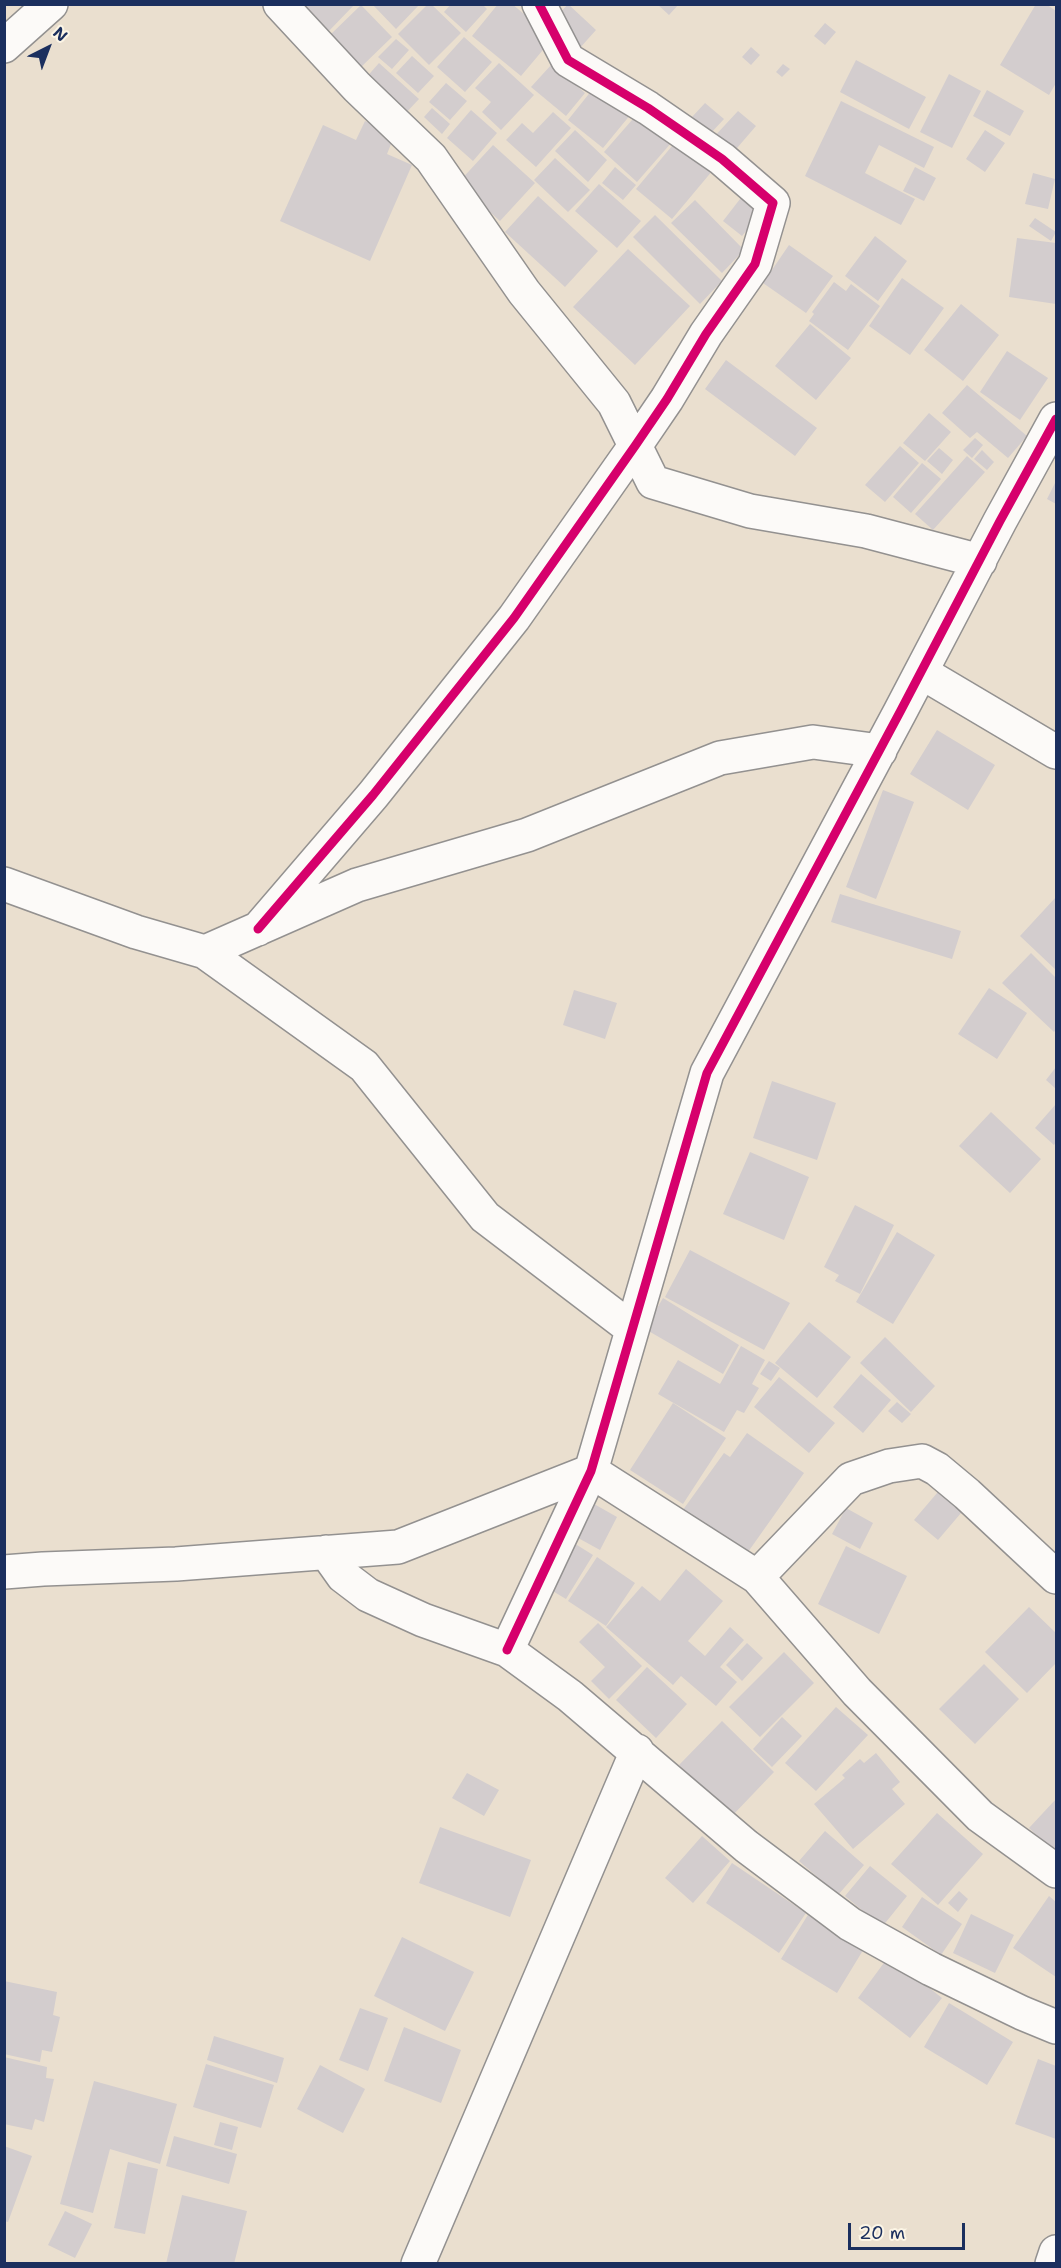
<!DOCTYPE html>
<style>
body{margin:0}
#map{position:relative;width:1061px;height:2268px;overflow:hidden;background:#eadfcf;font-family:"Shantell Sans",sans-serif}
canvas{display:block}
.frame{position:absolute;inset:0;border:6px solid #1b2f5e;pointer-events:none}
.north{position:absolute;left:18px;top:18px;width:60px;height:60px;-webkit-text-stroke:4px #fcf5e5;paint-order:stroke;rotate:42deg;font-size:16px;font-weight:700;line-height:24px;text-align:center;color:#1b2f5e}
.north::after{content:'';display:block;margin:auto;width:21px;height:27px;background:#1b2f5e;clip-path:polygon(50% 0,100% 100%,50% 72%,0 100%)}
.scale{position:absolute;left:848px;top:2223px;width:117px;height:27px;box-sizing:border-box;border:3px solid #1b2f5e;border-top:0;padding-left:8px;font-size:18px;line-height:21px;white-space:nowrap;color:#1b2f5e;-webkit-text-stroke:4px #fcf5e5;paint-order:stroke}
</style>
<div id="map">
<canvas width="1061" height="2268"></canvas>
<div class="frame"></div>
<div class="north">N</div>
<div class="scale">20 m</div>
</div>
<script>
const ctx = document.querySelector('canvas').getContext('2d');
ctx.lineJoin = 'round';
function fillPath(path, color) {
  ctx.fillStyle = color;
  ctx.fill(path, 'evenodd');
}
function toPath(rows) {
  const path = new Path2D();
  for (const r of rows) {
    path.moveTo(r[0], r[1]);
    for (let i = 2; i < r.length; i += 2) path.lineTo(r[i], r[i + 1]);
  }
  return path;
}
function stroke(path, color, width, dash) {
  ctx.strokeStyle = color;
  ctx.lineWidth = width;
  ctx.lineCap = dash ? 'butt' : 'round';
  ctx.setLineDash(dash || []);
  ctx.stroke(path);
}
fillPath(toPath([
 [298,4,355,4,327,33],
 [372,4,420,4,396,29],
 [428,4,431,4,461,33,429,65,398,34],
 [451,4,482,4,487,9,466,32,444,12],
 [498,4,512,4,553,38,521,76,472,36],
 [568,4,596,30,579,49,551,23],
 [657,4,679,4,669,15],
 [1036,4,1046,4,1056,11,1056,83,1049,95,1000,65],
 [361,5,392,37,360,68,329,36],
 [825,23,836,32,825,45,814,36],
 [464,37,492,62,465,92,437,67],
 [396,39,409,50,392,69,378,57],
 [751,47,760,55,751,65,742,57],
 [412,56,434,76,418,93,396,73],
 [856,60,926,97,909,129,840,92],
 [379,63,419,99,404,115,364,80],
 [499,63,534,95,501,130,482,112,491,102,475,88],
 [552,64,585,93,566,116,531,87],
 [783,64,790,69,782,77,776,72],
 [949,74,981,91,952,148,920,132],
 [446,83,467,101,450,120,429,102],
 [596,85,631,114,603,148,568,120],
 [987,90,1024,111,1010,136,973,116],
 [841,101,934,147,924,168,879,145,865,173,915,199,901,225,805,176],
 [705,103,724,119,710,134,692,117],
 [432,108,450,124,442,134,424,117],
 [471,110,497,133,473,161,447,138],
 [738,111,756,126,731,155,712,139],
 [553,112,571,128,536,167,506,140,522,123,533,133],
 [639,112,672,142,637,182,604,152],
 [365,121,395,134,387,154,412,165,370,261,280,221,323,125,356,140],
 [575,130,607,160,588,182,555,151],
 [985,130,1005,143,985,172,966,159],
 [677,140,713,170,672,219,636,189],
 [493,145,535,183,500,221,458,183],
 [555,158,590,190,568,212,534,180],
 [615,167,636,185,623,200,602,183],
 [915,167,936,178,924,201,903,191],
 [1033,173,1055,179,1048,209,1025,204],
 [599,184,641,221,617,248,575,211],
 [747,190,767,206,742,236,723,221],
 [538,196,598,251,565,287,505,232],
 [695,200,744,250,722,273,671,223],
 [655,215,722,281,700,304,633,237],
 [1035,218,1056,232,1051,241,1029,226],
 [875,236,907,261,878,301,845,276],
 [1017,238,1056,243,1056,304,1009,297],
 [789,245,833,276,806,313,763,283],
 [628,249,690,306,635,365,573,307],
 [902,278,944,308,910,355,869,326],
 [834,282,846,291,851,284,880,306,848,350,809,321,814,314,812,312],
 [961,304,999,335,963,381,924,350],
 [810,324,851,358,816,400,775,366],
 [1007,351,1048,378,1020,420,980,392],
 [726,360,817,428,795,456,705,389],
 [967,385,1027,436,1008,458,977,432,970,438,942,413],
 [929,413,951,432,925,461,903,443],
 [975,438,983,445,972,458,963,450],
 [900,446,919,463,885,502,865,485],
 [939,448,953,460,942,474,927,461],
 [982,450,994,462,987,470,974,459],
 [967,456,985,472,933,530,915,514],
 [922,463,941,479,911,513,893,497],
 [1056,481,1056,504,1047,499],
 [937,730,995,765,968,810,910,774],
 [883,790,914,802,876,899,846,887],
 [840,894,961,931,952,959,831,922],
 [1056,897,1056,970,1020,936],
 [1031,953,1056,978,1056,1029,1054,1032,1002,983],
 [989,988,1027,1013,997,1059,958,1034],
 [574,990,617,1003,605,1039,563,1025],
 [1056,1067,1056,1089,1046,1080],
 [772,1081,836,1103,817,1160,753,1138],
 [1056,1104,1056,1142,1054,1145,1035,1128],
 [991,1112,1041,1159,1010,1193,959,1146],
 [750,1152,809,1177,784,1240,723,1214],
 [855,1205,894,1225,860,1294,835,1281,839,1275,824,1267],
 [897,1232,935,1255,893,1324,856,1302],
 [690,1250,790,1303,764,1350,665,1297],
 [663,1298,739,1345,723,1374,645,1329],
 [809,1322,851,1357,817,1398,775,1363],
 [885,1337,935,1386,911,1412,860,1363],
 [741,1346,765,1360,752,1384,759,1388,744,1413,737,1410,724,1432,658,1394,678,1360,720,1384],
 [769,1361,780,1368,771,1381,760,1374],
 [861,1374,891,1400,863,1433,833,1407],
 [779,1377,835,1423,809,1453,754,1407],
 [897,1402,911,1414,902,1423,888,1411],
 [673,1403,726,1438,683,1504,630,1470],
 [747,1433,804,1473,743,1559,680,1514,724,1453,730,1457],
 [943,1486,967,1506,938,1540,914,1520],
 [587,1500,617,1517,600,1550,569,1533],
 [846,1508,873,1523,860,1549,832,1534],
 [569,1540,593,1555,566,1599,541,1584],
 [846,1546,907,1576,879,1634,818,1604],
 [597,1557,635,1583,606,1626,568,1601],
 [686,1569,723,1601,688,1641,705,1656,730,1627,744,1640,720,1667,737,1682,716,1706,681,1676,673,1685,606,1627,642,1586,660,1601],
 [1029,1607,1056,1633,1056,1663,1027,1693,985,1652],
 [598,1623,642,1666,609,1699,591,1681,605,1667,579,1642],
 [747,1643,763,1658,742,1681,726,1665],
 [784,1652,814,1683,760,1737,729,1707],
 [984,1664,1019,1699,975,1744,939,1709],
 [647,1667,687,1704,656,1738,616,1700],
 [836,1707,868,1735,816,1791,785,1763],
 [782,1717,802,1736,772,1767,753,1749],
 [722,1721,774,1772,732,1816,679,1765],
 [876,1753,900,1782,892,1789,905,1804,853,1849,814,1804,845,1778,842,1775,860,1759,864,1763],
 [467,1773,499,1790,484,1816,452,1798],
 [1056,1799,1056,1854,1029,1828],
 [937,1813,983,1854,938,1905,891,1864],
 [440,1827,531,1860,510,1917,419,1883],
 [825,1831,864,1865,838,1895,799,1861],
 [702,1836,730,1861,693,1903,665,1878],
 [732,1863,806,1913,779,1953,706,1903],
 [870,1866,907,1896,882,1927,845,1896],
 [959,1891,968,1899,958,1912,948,1903],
 [1049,1896,1056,1902,1056,1977,1013,1948],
 [922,1897,962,1924,941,1955,902,1927],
 [809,1913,865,1947,837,1993,781,1959],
 [971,1914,1014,1935,995,1973,953,1953],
 [402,1937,474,1972,445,2031,374,1996],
 [889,1956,942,1998,910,2038,858,1998],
 [4,1981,57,1992,53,2015,60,2017,52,2052,42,2050,40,2062,4,2054],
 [949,2003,1013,2042,987,2085,924,2047],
 [360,2008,388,2018,368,2071,339,2060],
 [404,2027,461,2050,441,2103,384,2081],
 [214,2036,284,2058,277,2083,207,2060],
 [4,2057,47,2067,46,2078,54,2079,44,2122,35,2119,32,2130,4,2124],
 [1038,2059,1056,2066,1056,2139,1015,2124],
 [206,2064,274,2085,261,2128,193,2107],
 [320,2065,365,2089,343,2133,297,2109],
 [94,2081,177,2104,160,2164,110,2149,93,2213,60,2204],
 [220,2122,238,2127,232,2150,214,2145],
 [174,2136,237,2154,229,2184,166,2166],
 [4,2146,32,2156,8,2222,4,2221],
 [128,2162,158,2169,145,2234,114,2228],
 [182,2195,247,2211,234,2264,166,2264],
 [65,2211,92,2224,75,2258,48,2245]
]), '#d3cdce');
const street = toPath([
 [280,4,357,87,431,158,524,292,614,403,653,482,750,511,866,531,980,561],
 [4,46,51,4],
 [921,672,1056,752],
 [4,884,136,932,205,952,364,1066,485,1217,632,1329],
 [258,929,373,795,514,618,635,446,667,399,706,334,755,264,773,203,722,159,648,108,568,60,539,4],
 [205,952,357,885,527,835,720,758,813,742,880,751],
 [326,1552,343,1576,368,1595,423,1620,507,1650,570,1696,746,1846,850,1924,931,1969,1022,2013,1056,2027],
 [4,1572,43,1569,176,1564,398,1547,591,1471,757,1577,851,1479,889,1466,922,1461,937,1469,967,1494,1056,1577],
 [757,1577,857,1692,980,1816,1056,1871],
 [507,1650,591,1471,707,1073,900,712,1000,521,1056,419],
 [418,2264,637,1751],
 [1052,2264,1056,2252]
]);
stroke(street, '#939190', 36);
stroke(street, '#fcfaf8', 33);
stroke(toPath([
 [258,929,373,795,514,618,635,446,667,399,706,334,755,264,773,203,722,159,648,108,568,60,539,4],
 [507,1650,591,1471,707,1073,900,712,1000,521,1056,419]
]), '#d6006c', 9);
</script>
